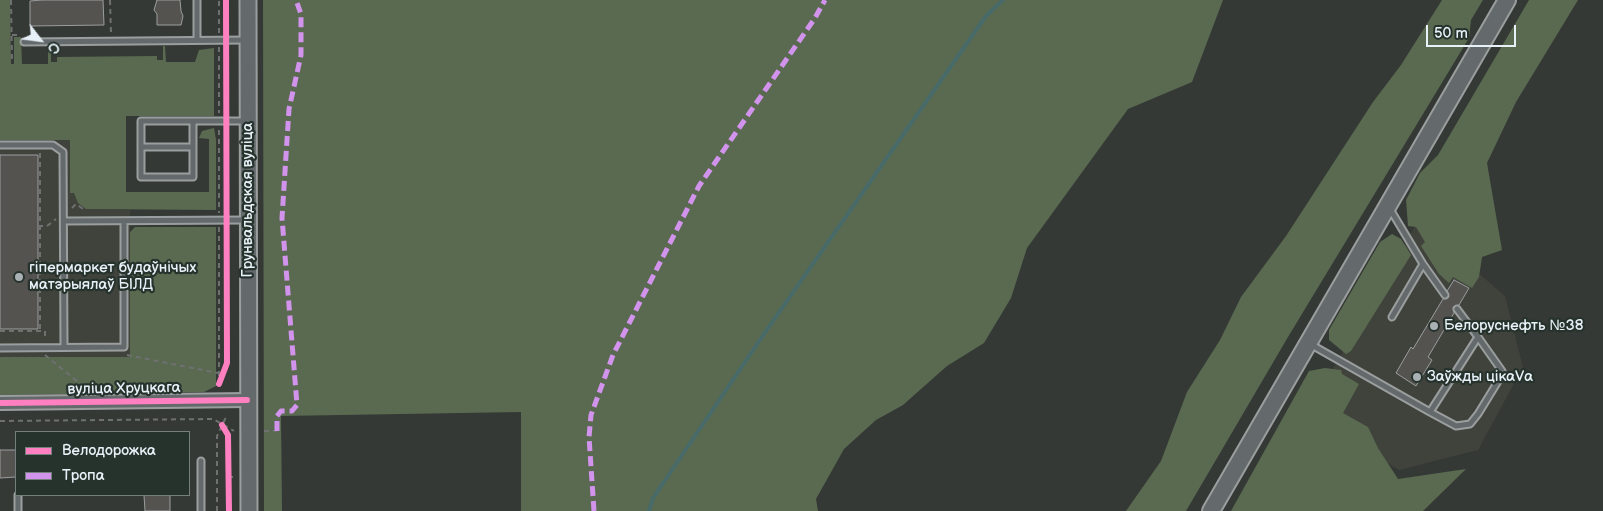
<!DOCTYPE html>
<meta charset="utf-8">
<style>
body{margin:0}
#map{position:relative;width:1603px;height:511px;overflow:hidden;background:#353935;font-family:"Balsamiq Sans",sans-serif}
canvas{display:block}
.legend{position:absolute;left:15px;top:431px;width:175px;height:65px;box-sizing:border-box;background:#26332d;border:1px solid #747f7e;margin:0;padding:6px 9px;list-style:none;font-size:15px;color:#e8f1f8}
.legend li{display:flex;align-items:center;gap:10px;height:25px}
.legend b{width:25px;border:1px solid #747f7e}
.north{position:absolute;left:15px;top:15px;width:50px;height:50px;-webkit-text-stroke:4px #26332d;paint-order:stroke;rotate:120deg;font-size:14px;font-weight:700;line-height:20px;text-align:center;color:#e8f1f8}
.north::after{content:'';display:block;margin:auto;width:18px;height:22px;background:#e8f1f8;clip-path:polygon(50% 0,100% 100%,50% 72%,0 100%)}
.scale{position:absolute;left:1426px;top:25px;width:90px;height:22px;box-sizing:border-box;border:2px solid #e8f1f8;border-top:0;padding-left:6px;font-size:15px;line-height:18px;white-space:nowrap;color:#e8f1f8;-webkit-text-stroke:4px #26332d;paint-order:stroke}
</style>
<div id="map">
<canvas width="1603" height="511"></canvas>
<ul class="legend">
<li><b style="height:6px;background:#ff80c0"></b>Велодорожка</li>
<li><b style="height:6px;background:#d193ec"></b>Тропа</li>
</ul>
<div class="north">С</div>
<div class="scale">50 m</div>
</div>
<script>
const ctx = document.querySelector('canvas').getContext('2d');
ctx.lineJoin = 'round';
function fillPath(path, color) {
  ctx.fillStyle = color;
  ctx.fill(path, 'evenodd');
}
function toPath(rows) {
  const path = new Path2D();
  for (const r of rows) {
    path.moveTo(r[0], r[1]);
    for (let i = 2; i < r.length; i += 2) path.lineTo(r[i], r[i + 1]);
  }
  return path;
}
function stroke(path, color, width, dash) {
  ctx.strokeStyle = color;
  ctx.lineWidth = width;
  ctx.lineCap = dash ? 'butt' : 'round';
  ctx.setLineDash(dash || []);
  ctx.stroke(path);
}
function write(font, color, halo, rows, align = 'center') {
  ctx.font = font + ' "Balsamiq Sans",sans-serif';
  ctx.lineWidth = 4.5;
  ctx.setLineDash([]);
  ctx.textBaseline = 'middle';
  ctx.strokeStyle = halo;
  ctx.fillStyle = color;
  for (const [text, x, y, turn = 0] of rows) {
    ctx.save();
    ctx.translate(x, y);
    ctx.rotate((+turn || 0) * Math.PI / 180);
    ctx.textAlign = isNaN(turn) ? turn : align;
    if (halo) ctx.strokeText(text, 0, 0);
    ctx.fillText(text, 0, 0);
    ctx.restore();
  }
}
fillPath(toPath([
 [0,140,74,140,86,209,130,210,130,357,0,357],
 [1418,221,1505,296,1523,367,1478,450,1399,470,1307,414]
]), '#40433b');
fillPath(toPath([
 [0,0,10,0,11,64,14,64,14,37,21,37,22,64,48,64,48,48,51,48,51,62,57,62,57,57,157,56,157,60,163,60,163,46,165,46,166,62,195,62,199,50,214,48,214,116,126,116,126,192,209,192,209,139,199,138,202,131,214,128,216,140,216,210,86,209,78,203,74,193,70,193,70,140,0,140],
 [263,0,1223,0,1192,82,1128,109,1027,248,1011,298,984,343,947,366,903,405,876,420,844,449,816,499,818,511,521,511,521,412,281,416,282,511,264,511],
 [1442,0,1483,0,1471,20,1469,38,1288,337,1186,511,1126,511,1161,461,1187,392,1220,340,1241,297,1286,236,1373,102,1401,65],
 [1529,0,1578,0,1516,102,1487,163,1502,250,1482,257,1479,277,1472,288,1453,277,1449,283,1439,274,1421,246,1425,242,1416,227,1408,226,1406,200,1420,173,1438,155],
 [135,227,216,227,216,386,204,392,107,393,107,389,69,389,68,394,0,395,0,357,130,357,130,232],
 [1392,234,1401,239,1411,255,1351,351,1346,354,1329,340,1329,330,1380,242],
 [1325,368,1341,370,1342,374,1359,384,1343,413,1368,427,1378,448,1398,479,1466,469,1423,511,1231,511,1309,371]
]), '#5a6a51');
stroke(toPath([
 [649,511,653,498,766,331,986,16,1003,0]
]), '#486b69', 4);
const building = toPath([
 [42,0,103,0,104,25,30,26,30,1,42,0],
 [157,0,180,0,181,11,183,16,181,25,157,25,157,14,154,10,157,0],
 [0,155,38,155,38,329,0,329,0,155],
 [1454,280,1469,288,1459,305,1453,307,1454,313,1428,357,1432,360,1416,386,1396,373,1411,347,1413,349,1443,299,1449,297,1447,291,1454,280],
 [0,450,16,450,16,477,0,478,0,450],
 [144,495,170,495,170,511,145,511,144,495]
]);
fillPath(building, '#545350');
stroke(building, '#9a9e9e', 1);
const service = toPath([
 [197,0,197,40],
 [24,42,247,40],
 [193,121,193,177,141,177,141,121,245,121],
 [0,145,53,145,63,152,64,347],
 [141,147,193,147],
 [1390,209,1423,264,1445,295],
 [64,221,246,220],
 [1392,317,1423,264],
 [1310,344,1430,412,1478,337,1457,309],
 [0,348,124,347,124,221],
 [1430,412,1456,426,1470,424,1478,414,1497,383,1502,371,1478,337],
 [201,461,201,511],
 [18,511,18,495]
]);
const tertiary = toPath([
 [0,403,247,400]
]);
const secondary = toPath([
 [248,0,249,511]
]);
const primary = toPath([
 [1211,511,1507,0]
]);
stroke(service, '#9a9e9e', 9);
stroke(tertiary, '#9a9e9e', 16);
stroke(secondary, '#9a9e9e', 19);
stroke(primary, '#9a9e9e', 20);
stroke(toPath([
 [11,0,12,63],
 [110,0,111,34],
 [219,33,219,0],
 [12,35,20,35],
 [219,47,219,113],
 [219,130,219,213],
 [40,153,40,331],
 [72,208,76,204,86,211],
 [38,226,47,226,56,219],
 [219,227,219,384],
 [0,331,45,331,45,338],
 [45,355,88,390],
 [127,355,218,373],
 [0,421,213,419,234,431],
 [264,431,277,431],
 [228,477,236,477],
 [217,511,217,436,227,415]
]), '#6e7170', 2, [5, 4]);
stroke(service, '#646a6b', 5);
stroke(tertiary, '#646a6b', 12);
stroke(secondary, '#646a6b', 15);
stroke(primary, '#646a6b', 16);
stroke(toPath([
 [277,431,277,416,281,411,292,411,297,405,282,218,289,109,301,55,301,14,296,0],
 [594,511,589,437,591,415,613,355,699,186,815,18,825,0]
]), '#d193ec', 5, [10, 5]);
stroke(toPath([
 [219,384,227,363,226,0],
 [0,403,247,400],
 [222,425,228,435,229,511]
]), '#ff80c0', 6);
for (const [x, y, r, color] of [
 [19,277,5,"#a9b1b4"],
 [1434,326,5,"#a9b1b4"],
 [1417,377,5,"#a9b1b4"]
]) {
  const dot = new Path2D();
  dot.arc(x, y, r, 0, 2 * Math.PI);
  ctx.fillStyle = color;
  ctx.fill(dot);
  stroke(dot, '#26332d', 2);
}
write('15px', '#e8f1f8', '#26332d', [
 ["Грунвальдская вуліца",248,200,-90],
 ["вуліца Хруцкага",124,389,-1]
]);
write('15px', '#e8f1f8', '#26332d', [
 ["гіпермаркет будаўнічых",29,268],
 ["матэрыялаў БІЛД",29,285],
 ["Белоруснефть №38",1444,326],
 ["Заўжды цікаVа",1427,377]
], 'left');
</script>
